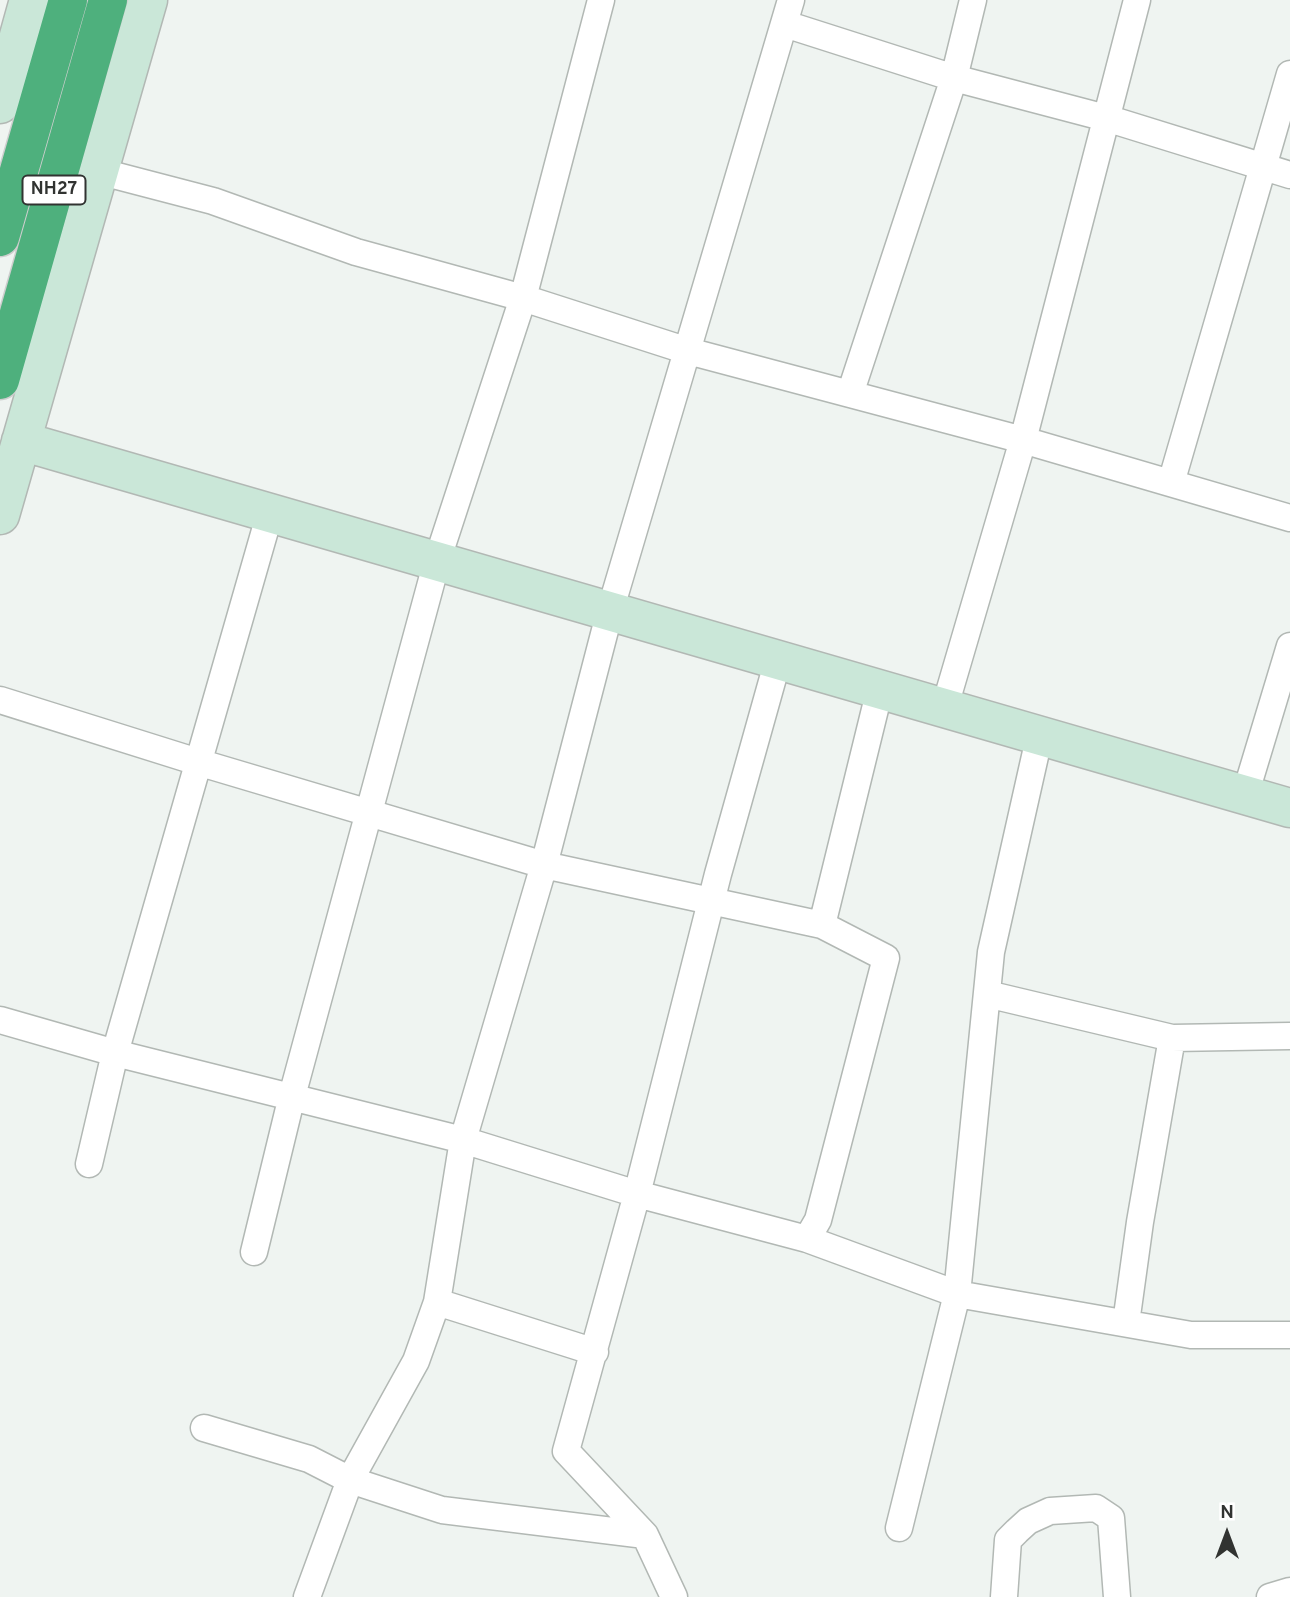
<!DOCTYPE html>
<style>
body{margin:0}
#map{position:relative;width:1290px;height:1597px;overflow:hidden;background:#eff4f1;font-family:Overpass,sans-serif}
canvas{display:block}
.north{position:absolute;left:1192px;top:1499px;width:70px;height:70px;-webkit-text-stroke:5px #fff;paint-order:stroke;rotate:0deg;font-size:19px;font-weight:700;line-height:28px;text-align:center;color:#313331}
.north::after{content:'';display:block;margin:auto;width:24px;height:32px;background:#313331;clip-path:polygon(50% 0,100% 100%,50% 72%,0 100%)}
</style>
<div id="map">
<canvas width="1290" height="1597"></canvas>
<div class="north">N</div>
</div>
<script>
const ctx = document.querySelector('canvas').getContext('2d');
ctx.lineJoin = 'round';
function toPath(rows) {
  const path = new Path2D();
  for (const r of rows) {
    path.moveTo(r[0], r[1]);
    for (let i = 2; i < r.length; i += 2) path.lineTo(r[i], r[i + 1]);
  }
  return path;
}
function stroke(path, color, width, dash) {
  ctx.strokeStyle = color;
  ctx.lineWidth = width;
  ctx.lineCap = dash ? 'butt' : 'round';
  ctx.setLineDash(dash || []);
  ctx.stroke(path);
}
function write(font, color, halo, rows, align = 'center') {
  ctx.font = font + ' Overpass,sans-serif';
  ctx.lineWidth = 6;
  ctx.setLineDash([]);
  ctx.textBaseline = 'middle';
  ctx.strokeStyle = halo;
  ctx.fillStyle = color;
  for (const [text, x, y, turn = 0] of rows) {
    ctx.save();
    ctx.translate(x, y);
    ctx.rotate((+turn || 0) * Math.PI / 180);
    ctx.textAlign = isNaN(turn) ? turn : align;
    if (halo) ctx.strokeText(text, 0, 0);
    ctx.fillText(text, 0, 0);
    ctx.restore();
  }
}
const street = toPath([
 [973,0,954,78,1106,118,1290,175],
 [785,24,954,78,850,394],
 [98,171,213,201,356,252,523,298,688,351,1023,440,1290,518],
 [1171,483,1290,74],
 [0,700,201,763,544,865,822,925,886,958,818,1220,807,1239],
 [945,706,1023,440,1137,0],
 [1040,734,991,952,957,1294,1191,1335,1290,1335],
 [1245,795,1290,646],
 [822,925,880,689],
 [987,994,1172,1038,1290,1036],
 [0,1020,115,1053,463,1140,637,1194,807,1239,957,1294,899,1528],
 [89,1164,115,1053,270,513],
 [254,1252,292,1096,437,561,523,298,601,0],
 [1126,1323,1140,1222,1172,1038],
 [595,1352,437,1302,463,1140,544,865,610,611,791,0],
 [204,1428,309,1459,350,1480,442,1510,645,1535],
 [307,1597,350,1480,416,1361,437,1302],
 [674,1597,645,1535,566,1451,637,1194,718,874,778,660],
 [1004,1597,1008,1540,1017,1531,1028,1521,1050,1511,1096,1508,1111,1518,1117,1597],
 [1270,1597,1290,1591]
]);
const secondary = toPath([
 [0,104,29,0],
 [21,441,1290,808],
 [0,515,148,0]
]);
const highway = toPath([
 [0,237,68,0],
 [0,380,108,0]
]);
stroke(street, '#b2b8b4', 29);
stroke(secondary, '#b2b8b4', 41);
stroke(highway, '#cecece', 41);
stroke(street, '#fff', 26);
stroke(secondary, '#cae7d8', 38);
stroke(highway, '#4eb07d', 38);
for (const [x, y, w] of [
 [54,190,63]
]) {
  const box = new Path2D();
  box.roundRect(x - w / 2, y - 14.5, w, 29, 5);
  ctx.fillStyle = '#fff';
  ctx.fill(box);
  stroke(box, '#313331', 2);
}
write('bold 18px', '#313331', null, [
 ["NH27",54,190]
]);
</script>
